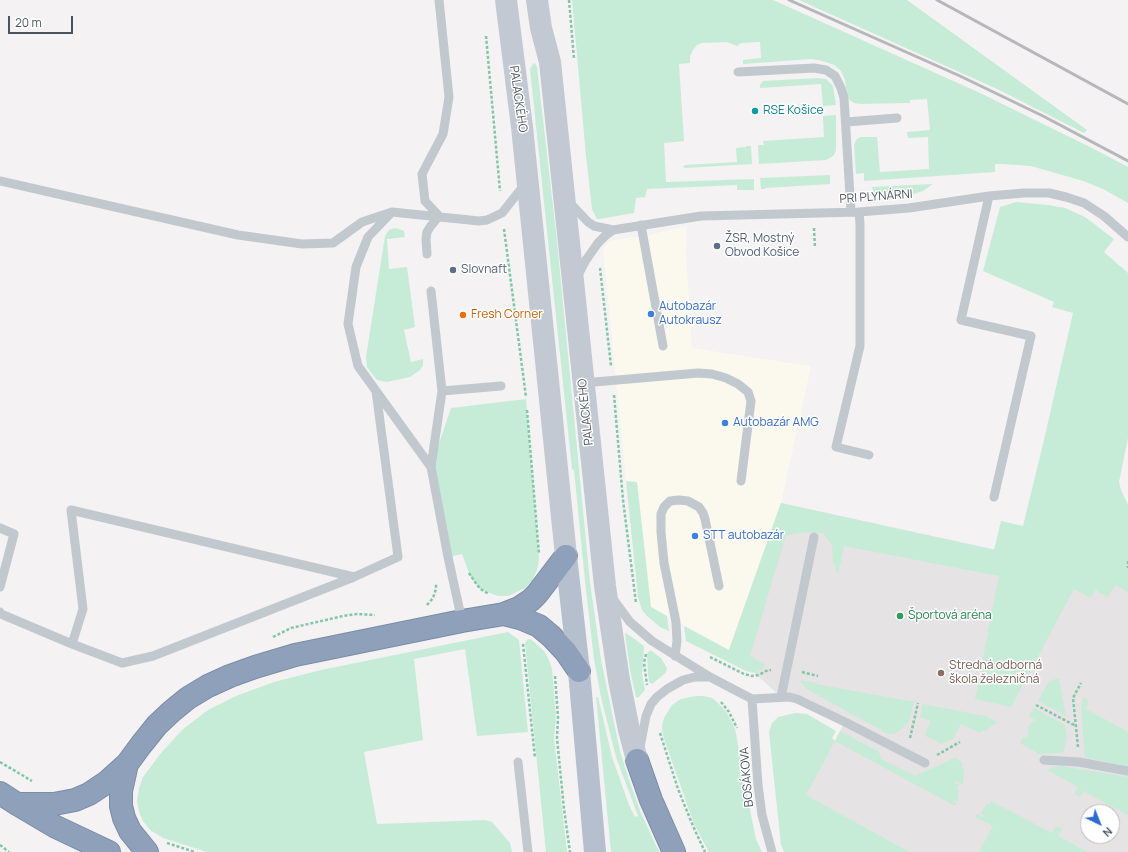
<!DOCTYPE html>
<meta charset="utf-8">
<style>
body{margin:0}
#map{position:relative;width:1128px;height:852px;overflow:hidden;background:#f4f2f2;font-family:Manrope,sans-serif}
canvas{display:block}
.north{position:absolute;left:1080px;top:804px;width:40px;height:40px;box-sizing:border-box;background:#fff;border:1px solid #b7bbbe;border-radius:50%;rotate:137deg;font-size:11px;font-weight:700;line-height:16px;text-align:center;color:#4b545d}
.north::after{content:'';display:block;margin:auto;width:14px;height:18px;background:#2d6bd2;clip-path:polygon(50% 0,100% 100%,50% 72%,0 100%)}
.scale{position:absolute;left:8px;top:16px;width:65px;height:18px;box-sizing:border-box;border:2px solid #4b545d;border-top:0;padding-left:5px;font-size:12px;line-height:14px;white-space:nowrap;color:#4b545d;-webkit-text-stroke:3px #fff;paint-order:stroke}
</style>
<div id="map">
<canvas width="1128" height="852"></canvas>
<div class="north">N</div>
<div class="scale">20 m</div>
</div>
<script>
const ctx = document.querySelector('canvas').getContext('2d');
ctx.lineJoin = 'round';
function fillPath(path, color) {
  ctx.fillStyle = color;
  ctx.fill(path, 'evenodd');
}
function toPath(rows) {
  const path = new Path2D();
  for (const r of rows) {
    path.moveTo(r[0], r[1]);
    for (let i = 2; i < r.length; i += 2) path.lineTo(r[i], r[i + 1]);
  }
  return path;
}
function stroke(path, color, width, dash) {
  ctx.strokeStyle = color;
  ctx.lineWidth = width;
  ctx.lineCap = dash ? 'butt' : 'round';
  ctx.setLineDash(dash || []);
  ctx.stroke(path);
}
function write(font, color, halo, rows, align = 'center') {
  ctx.font = font + ' Manrope,sans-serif';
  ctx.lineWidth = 3;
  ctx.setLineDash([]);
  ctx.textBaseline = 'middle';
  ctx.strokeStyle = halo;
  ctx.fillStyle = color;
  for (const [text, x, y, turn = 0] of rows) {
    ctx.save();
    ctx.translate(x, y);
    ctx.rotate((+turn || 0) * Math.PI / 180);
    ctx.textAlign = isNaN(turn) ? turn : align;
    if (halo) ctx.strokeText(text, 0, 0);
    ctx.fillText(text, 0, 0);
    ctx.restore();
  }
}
fillPath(toPath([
 [687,226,686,251,692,348,811,366,781,503,729,650,651,607,637,482,626,481,603,248,608,242,613,240,643,236]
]), '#fbf8ee');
fillPath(toPath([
 [781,503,1103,573,1128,525,1128,852,910,852,805,795,845,722,781,697,729,650],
 [1088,812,1112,812,1112,836,1088,836]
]), '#e5e3e3');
fillPath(toPath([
 [572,0,773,0,980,93,1094,149,1128,167,1128,203,1103,189,1083,181,1031,166,1003,164,995,164,995,172,864,181,864,173,856,174,854,145,856,140,860,137,877,137,880,172,929,169,928,137,908,138,907,132,930,130,927,99,910,100,910,103,905,103,861,104,854,103,850,100,847,95,845,80,841,71,834,65,823,61,811,59,743,64,743,60,761,58,760,42,741,43,737,46,727,42,702,43,697,45,693,50,690,56,690,63,679,64,684,141,664,143,666,182,754,179,754,190,737,190,737,185,647,189,645,197,636,198,634,213,600,219,597,219,592,209,586,156],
 [799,0,907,0,1087,130,1084,133,997,89],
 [535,63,537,67,557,241,590,582,601,660,620,751,629,780,641,813,659,852,611,852,596,697,598,697,612,757,629,805,635,817,638,816,616,757,601,697,594,659,586,590,574,470,572,469,530,69,533,64],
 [818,78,826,79,833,86,836,105,823,106,821,84,760,88,760,85,763,81],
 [836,115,836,150,834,155,830,158,826,160,759,164,758,145,764,145,763,141,824,137,823,116],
 [746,146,751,146,752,164,685,168,683,167,685,165,737,162,736,148,746,147],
 [830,175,830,184,765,188,765,189,761,189,760,178],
 [933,184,923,191,904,197,885,199,874,198,872,187],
 [1016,202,1048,205,1065,208,1085,217,1114,239,1104,252,1128,273,1128,438,1119,482,1121,490,1128,505,1128,592,1115,585,1108,597,1097,591,1096,589,1091,598,1074,589,1011,707,975,699,999,576,844,546,838,574,833,561,832,545,823,533,806,532,786,535,750,656,765,665,762,669,755,673,746,671,686,641,684,626,729,650,781,503,994,550,1001,521,1023,526,1043,444,1073,313,1052,307,1054,302,983,271,1000,207],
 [395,228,399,229,404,231,405,237,387,239,389,269,407,267,415,327,404,330,411,362,423,359,423,365,420,370,410,377,387,382,377,380,372,374,367,367,366,357,385,236,389,230],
 [526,399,539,560,537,570,532,581,525,588,508,596,498,596,482,590,477,585,471,578,462,554,448,557,431,467,451,408],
 [626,481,637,482,651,607,667,616,669,631,660,627,647,616,642,610,638,597],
 [508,632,519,640,528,732,477,736,465,649,414,659,423,740,364,752,377,824,485,820,492,822,510,843,512,852,207,852,163,838,150,830,143,821,139,812,137,801,139,788,143,777,161,753,182,730,208,710,236,696,274,682,321,670],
 [626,633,644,646,642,674,645,690,638,698,636,697,630,670,625,634],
 [528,639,532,640,544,651,548,658,552,669,556,717,554,738,567,852,546,852,525,643],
 [650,650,661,658,667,668,666,672,663,675,652,684,649,682,648,674,647,654],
 [1059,678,1066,716,1038,701,1049,681],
 [800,680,816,683,816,684,914,702,909,722,899,731,894,734,888,734,805,688],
 [696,696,704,696,712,698,720,705,726,711,735,729,738,744,751,815,756,839,762,852,709,852,694,824,663,736,662,726,664,718,672,705,681,699],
 [1083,697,1089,701,1085,710,1086,709,1128,732,1128,767,1085,757,1081,707],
 [923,704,985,716,997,722,985,731,982,730,980,733,961,724,953,739,940,744,935,740,927,737,925,734,930,723,930,721,926,719,920,717],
 [1034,708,1065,725,1067,739,1063,753,1039,754,1020,743,1023,737,1026,738,1029,732,1027,730,1032,721,1034,722,1035,720,1029,716],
 [796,713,807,714,836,731,832,738,835,741,840,731,879,752,881,759,915,776,955,758,958,760,963,763,961,767,964,769,963,783,962,784,956,781,955,783,959,785,956,789,959,790,958,792,958,800,957,801,955,800,953,802,956,803,955,806,835,741,806,795,910,852,784,852,781,845,769,732,772,723,778,717],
 [1061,766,1128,777,1128,815,1083,791,1080,797,1074,794,1078,787,1047,770,1051,768],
 [991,801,1052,833,1056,826,1062,829,1058,836,1087,852,979,852,993,826,975,817,976,814,983,817,984,815,981,813,987,804,989,805]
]), '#c6ecd7');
const highway = toPath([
 [504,614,520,618,539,626,552,637,566,652,579,671],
 [637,760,651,800,674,852],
 [127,764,121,791,121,806,124,818,130,831,147,852],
 [0,793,17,804,56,827,109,852],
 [17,804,54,804,75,800,89,794,107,782,127,764,141,745,157,725,172,711,188,698,208,686,230,676,255,667,295,655,462,621,504,614,519,608,531,600,537,594,566,556]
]);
stroke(highway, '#7a8ca6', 24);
stroke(toPath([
 [569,0,574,59],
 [486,36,500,191],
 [814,228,815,248],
 [504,229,526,397],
 [600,268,611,366],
 [614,395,623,500,636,603],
 [527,410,539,554],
 [1128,561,1128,568],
 [469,573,477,585,482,590,489,594],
 [427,605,433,598,436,589,436,583],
 [273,637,291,628,343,616,357,614,375,615],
 [523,644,535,758],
 [646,654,644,663,647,685],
 [710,657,744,674,752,676,759,675,766,671,771,670],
 [802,672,818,676],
 [555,676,558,717,557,738,564,809,570,852],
 [721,702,729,712,737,728],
 [1036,705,1076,726],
 [660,733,678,789,693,826,705,852],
 [910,738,918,703],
 [1078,747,1073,698,1081,683],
 [937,755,960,742],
 [0,762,32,781],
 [167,843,195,852],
 [0,845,9,852]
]), '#81c6a9', 2.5, [3, 2]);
stroke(toPath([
 [439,0,449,97,443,134,422,174,425,201,439,216],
 [738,72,814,68,826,70,835,76,841,88,844,98,851,212],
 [846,122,897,118],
 [0,181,238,235,302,244,333,243,362,222,392,212,479,221,487,220,502,213,525,184],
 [989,196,961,320,1031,336,994,497],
 [569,202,588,222,594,226,613,230],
 [859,212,860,224,860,346,836,447,869,455],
 [391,213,368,237,356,267,348,324,358,366,431,467],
 [641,225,663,346],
 [427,254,426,239,427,232,430,227,439,216],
 [577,277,586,260,598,243,605,236,613,230,701,216,859,212,909,208,989,196,1024,193,1049,193,1066,197,1084,203,1104,216,1128,237],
 [431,291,442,391,431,467,448,557,462,621],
 [583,383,698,373,712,374,726,378,738,384,748,392,751,401,741,481],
 [442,391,501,386],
 [0,528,14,534,0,587],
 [613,599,630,622,652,641,710,677,752,699,789,697,797,699,845,722,925,763],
 [0,612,1,614,72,644,122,663,153,656,354,577],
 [72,644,83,609,71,510,354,577,398,557,376,391],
 [675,656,677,641,676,622,664,563,661,532,661,514,664,507,670,501,679,500,688,501,699,507,703,513,705,519,719,586],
 [781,697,814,537],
 [752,699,758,785,762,815,772,852],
 [640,747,646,716,651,704,657,697,667,689,683,680,695,677,709,677],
 [1044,760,1079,762,1128,771],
 [518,762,528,852]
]), '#c1c8ce', 9);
stroke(toPath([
 [506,0,522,127,566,556],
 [537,0,541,28,550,62,605,586,619,680,629,730,637,760]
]), '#c2c9d3', 22);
stroke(toPath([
 [566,556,579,671,595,852]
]), '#b5bfcd', 22);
stroke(highway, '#8fa1ba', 22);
stroke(toPath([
 [789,0,960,76,1043,116,1128,161],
 [937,0,1128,104]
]), '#b5b7bb', 3);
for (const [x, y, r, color] of [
 [755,111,4,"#0f9aa8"],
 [717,246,4,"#5c6f8a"],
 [453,270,4,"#5c6f8a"],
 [651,314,4,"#3f7fe0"],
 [463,315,4,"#e8710a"],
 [725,423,4,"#3f7fe0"],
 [695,536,4,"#3f7fe0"],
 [900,616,4,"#2e9e5b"],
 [941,673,4,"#8d6e63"]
]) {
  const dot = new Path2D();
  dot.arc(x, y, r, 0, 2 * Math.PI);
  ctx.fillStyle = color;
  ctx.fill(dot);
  stroke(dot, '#fff', 1.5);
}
write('12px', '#4b545d', '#fff', [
 ["PALACKÉHO",518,99,82],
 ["PRI PLYNÁRNI",876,197,-4],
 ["PALACKÉHO",586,412,-96],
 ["BOSÁKOVA",747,777,-95]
]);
write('12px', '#0d838f', '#fff', [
 ["RSE Košice",763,111]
], 'left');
write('12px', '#4e5e75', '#fff', [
 ["ŽSR, Mostný",725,239],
 ["Obvod Košice",725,253],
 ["Slovnaft",461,270]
], 'left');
write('12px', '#366cbe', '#fff', [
 ["Autobazár",659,307],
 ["Autokrausz",659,321],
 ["Autobazár AMG",733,423],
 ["STT autobazár",703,536]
], 'left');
write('12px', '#c56008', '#fff', [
 ["Fresh Corner",471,315]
], 'left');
write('12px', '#27864d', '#fff', [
 ["Športová aréna",908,616]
], 'left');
write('12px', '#785e54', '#fff', [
 ["Stredná odborná",949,666],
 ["škola železničná",949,680]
], 'left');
</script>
